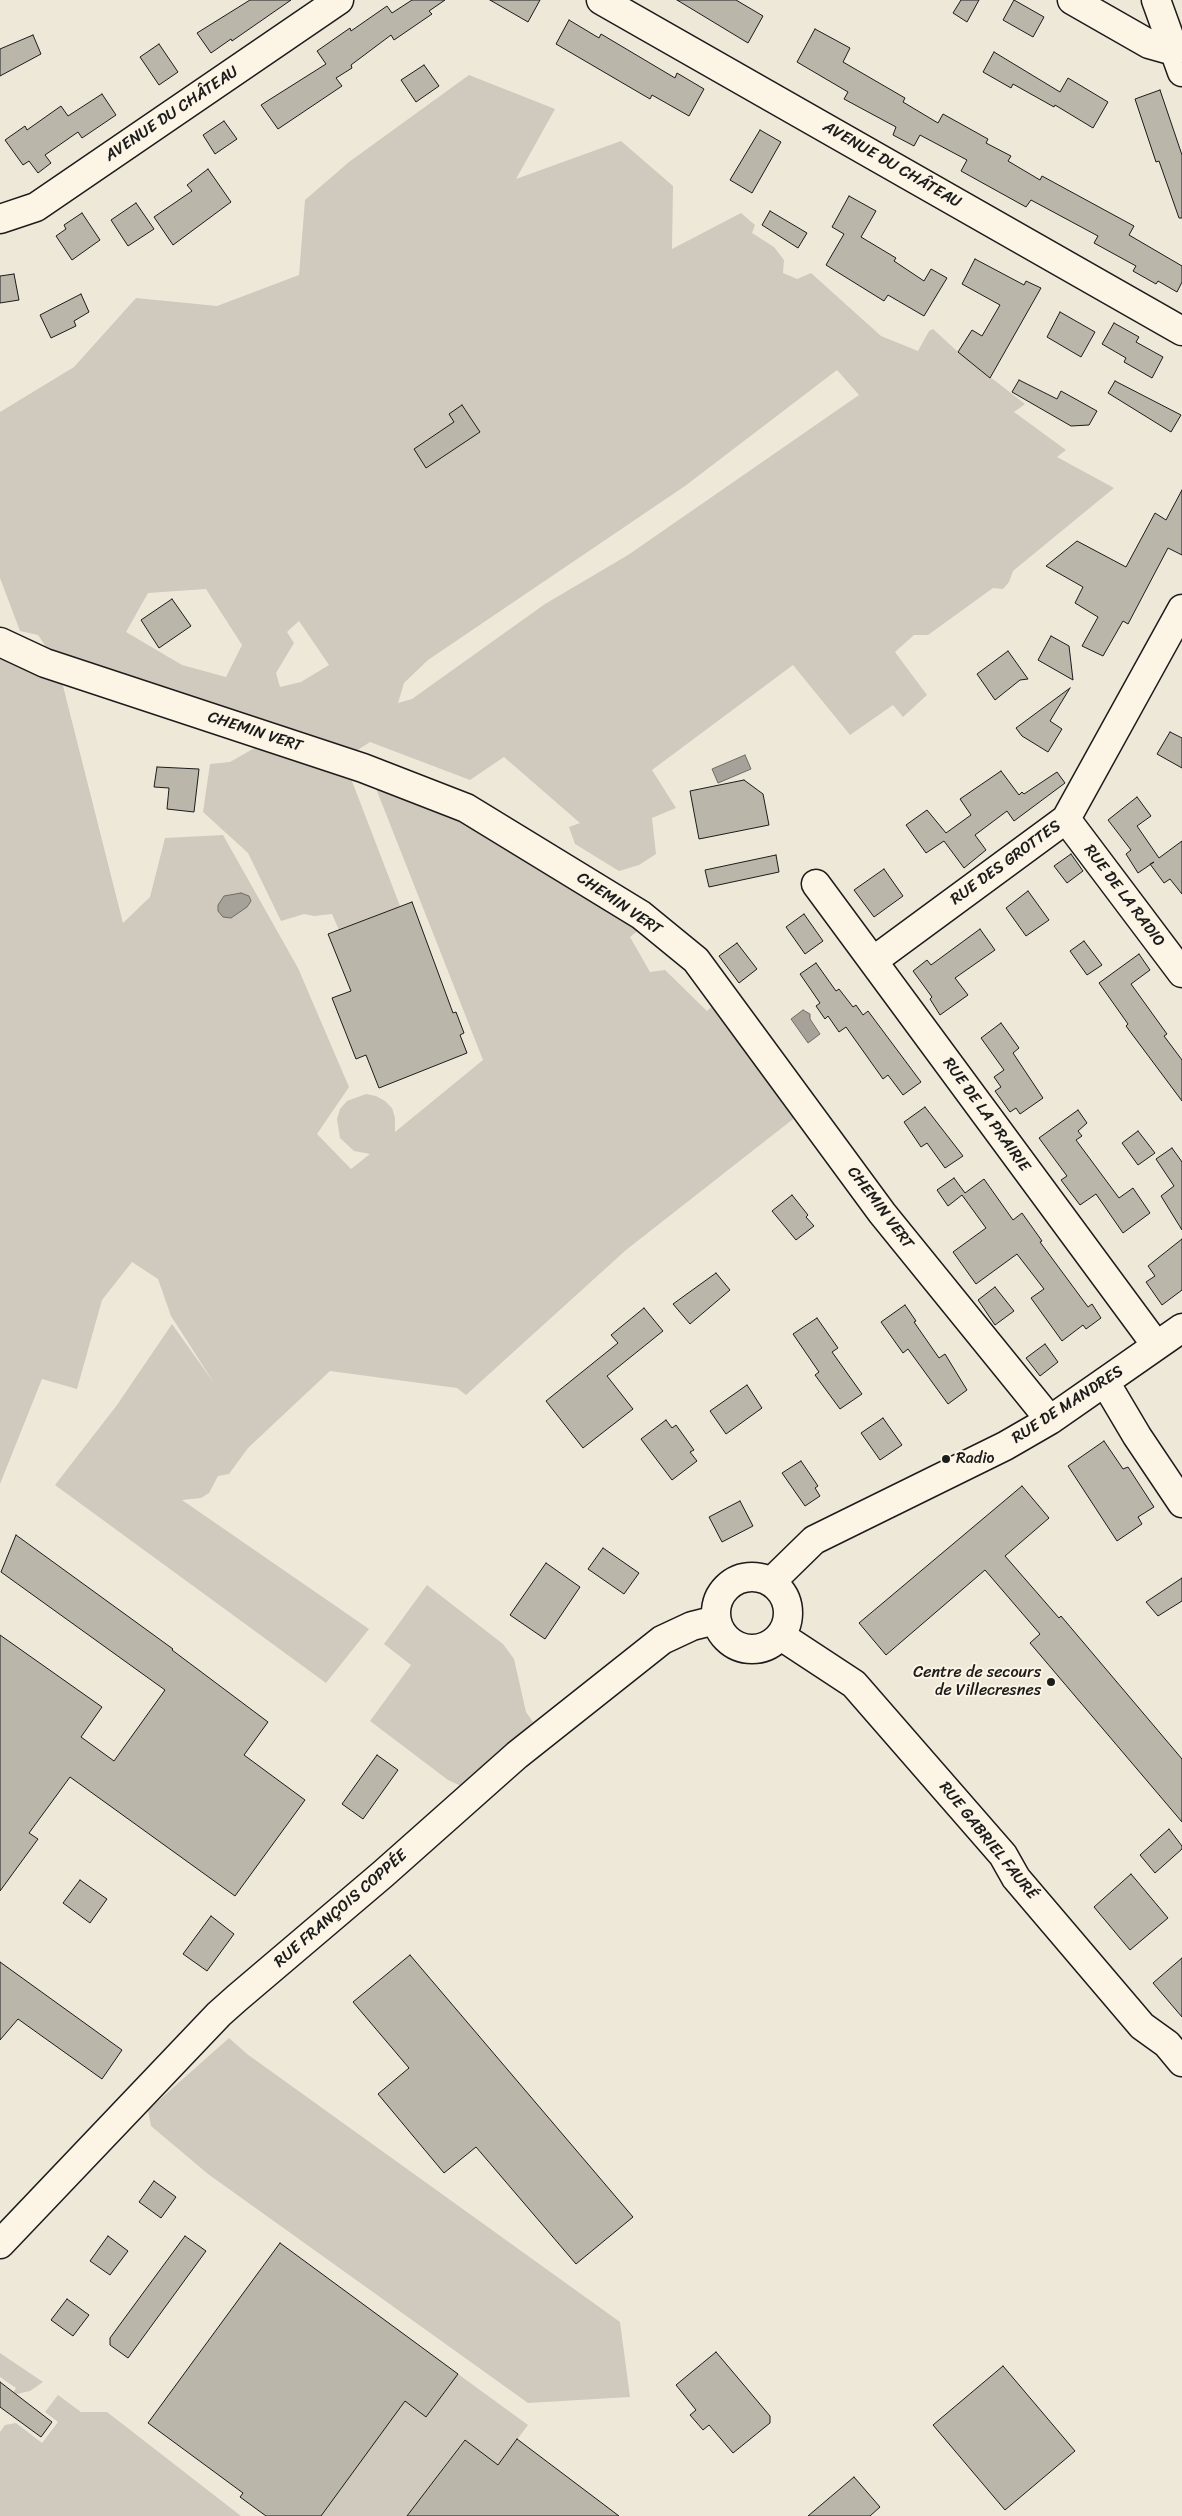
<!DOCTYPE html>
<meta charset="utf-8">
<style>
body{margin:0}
canvas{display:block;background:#eee8d9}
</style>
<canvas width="1182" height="2516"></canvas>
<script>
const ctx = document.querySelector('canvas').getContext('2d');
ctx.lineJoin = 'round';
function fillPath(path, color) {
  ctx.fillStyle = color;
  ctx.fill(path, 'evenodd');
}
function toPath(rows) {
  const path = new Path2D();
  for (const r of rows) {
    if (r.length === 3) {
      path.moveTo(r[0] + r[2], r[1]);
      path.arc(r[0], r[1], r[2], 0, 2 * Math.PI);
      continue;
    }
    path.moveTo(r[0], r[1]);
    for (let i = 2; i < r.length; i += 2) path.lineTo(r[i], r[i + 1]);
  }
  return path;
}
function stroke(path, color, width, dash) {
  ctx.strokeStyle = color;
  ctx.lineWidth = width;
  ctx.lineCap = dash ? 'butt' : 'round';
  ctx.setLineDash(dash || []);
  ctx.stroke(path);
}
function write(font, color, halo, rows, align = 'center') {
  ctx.font = font + ' Sriracha,sans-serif';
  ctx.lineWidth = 4;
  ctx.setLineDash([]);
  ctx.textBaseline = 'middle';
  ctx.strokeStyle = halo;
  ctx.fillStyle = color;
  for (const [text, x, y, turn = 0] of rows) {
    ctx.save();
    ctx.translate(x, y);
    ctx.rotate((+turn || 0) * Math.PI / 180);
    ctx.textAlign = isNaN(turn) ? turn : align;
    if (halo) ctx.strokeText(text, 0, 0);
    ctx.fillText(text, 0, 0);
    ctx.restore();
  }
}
fillPath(toPath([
 [469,75,555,109,516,179,621,141,673,186,672,249,741,213,755,225,752,233,774,247,784,260,783,273,797,279,811,273,881,336,918,351,929,331,933,329,958,352,1025,404,1014,412,1066,450,1057,457,1114,488,1013,571,1009,582,1003,589,993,588,928,635,914,635,895,652,927,695,903,717,893,705,850,735,793,665,652,770,676,808,652,818,656,854,639,865,619,871,575,844,569,827,580,823,504,757,470,780,370,742,353,753,71,684,38,635,20,631,0,578,0,412,74,367,136,298,217,306,299,275,305,200,349,162],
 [837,370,859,395,628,555,545,604,412,699,398,703,404,683,428,660,685,486],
 [206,589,242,645,226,677,182,665,126,632,148,593],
 [299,621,329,665,301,682,280,687,276,673,294,643,287,632],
 [0,651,61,678,123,923,150,897,165,838,223,835,298,968,349,1087,317,1134,351,1169,370,1154,354,1151,340,1138,337,1119,340,1109,347,1101,366,1094,376,1096,385,1101,392,1108,395,1118,395,1132,483,1060,373,781,469,820,640,929,630,937,650,972,665,970,707,1011,716,1003,797,1116,626,1250,466,1395,457,1388,330,1371,248,1448,229,1474,218,1476,209,1493,201,1498,182,1500,369,1629,326,1683,55,1485,117,1405,172,1324,214,1383,171,1316,158,1279,132,1262,102,1300,77,1389,42,1379,0,1484],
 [258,746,350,776,400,906,339,930,332,914,314,916,304,914,281,921,248,853,203,812,210,764,230,762],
 [427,1585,503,1644,514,1659,526,1712,533,1722,461,1786,448,1780,370,1721,411,1665,384,1644],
 [229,2038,247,2054,620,2322,630,2397,528,2403,208,2174,151,2126,148,2110],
 [0,2353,43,2382,30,2391,12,2395,16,2388,0,2377],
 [458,2374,528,2425,498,2465,464,2440,407,2516,321,2516,405,2401,426,2417],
 [58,2395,81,2412,107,2412,241,2516,0,2516,0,2432,5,2425,16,2423,42,2443,58,2422,45,2412]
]), '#cfcabd');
const water = toPath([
 [745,755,751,769,718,783,712,769,745,755],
 [241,893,249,896,251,901,247,907,231,918,223,917,218,911,218,905,224,896,241,893],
 [803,1010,810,1014,810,1019,820,1034,808,1043,791,1019,803,1010]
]);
fillPath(water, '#a7a299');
stroke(water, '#6f6c67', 1);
const building = toPath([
 [250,0,291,0,232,41,231,39,211,53,197,33,250,0],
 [412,0,445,0,429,11,432,14,394,40,391,35,351,65,352,68,336,78,342,86,278,129,261,105,326,64,317,51,350,28,351,31,387,6,392,13,412,0],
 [490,0,540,0,528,22,490,0],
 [677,0,736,0,763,16,748,43,677,0],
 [961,0,979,0,967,22,953,13,961,0],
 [1014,0,1044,17,1033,37,1003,20,1014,0],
 [569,20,599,38,601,34,675,78,677,73,704,89,689,116,652,95,650,99,556,44,569,20],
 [815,29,850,48,843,62,905,98,903,102,938,123,943,114,988,139,986,143,1011,156,1008,161,1040,180,1042,176,1134,226,1129,235,1182,266,1182,282,1177,292,1158,281,1156,284,1133,271,1136,266,1094,243,1098,236,1031,200,1026,207,961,171,967,160,920,135,914,146,893,135,896,127,844,99,848,92,797,62,815,29],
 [33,35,41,54,0,76,0,49,33,35],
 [159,44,178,72,159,85,140,57,159,44],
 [994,52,1060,92,1068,78,1108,102,1093,128,1055,105,1054,107,1013,84,1011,88,983,72,994,52],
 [424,65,439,86,416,102,401,80,424,65],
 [1160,90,1182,155,1182,218,1179,218,1159,161,1156,162,1135,99,1160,90],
 [102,94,116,115,82,138,78,132,45,155,51,163,38,173,29,161,23,165,5,140,25,126,27,130,61,106,68,116,102,94],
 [224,121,237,139,215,154,203,135,224,121],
 [760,130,781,142,752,193,730,180,760,130],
 [208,169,231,202,173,245,154,217,192,191,187,185,208,169],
 [849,196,876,211,861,237,896,258,894,261,924,281,931,269,947,278,924,316,888,295,884,301,826,265,844,234,832,227,849,196],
 [136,203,154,229,128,246,111,220,136,203],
 [770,211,807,233,798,248,762,225,770,211],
 [82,213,100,240,72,260,56,236,66,229,64,225,82,213],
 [975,259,1024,285,1026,281,1041,288,990,378,958,352,972,330,982,336,1000,305,962,284,975,259],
 [14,274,19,300,0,303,0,276,14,274],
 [81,294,89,312,74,321,76,326,51,338,40,315,81,294],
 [1060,312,1095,332,1081,357,1047,337,1060,312],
 [1114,323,1139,337,1136,342,1163,357,1152,378,1124,362,1126,358,1102,344,1114,323],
 [1019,380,1057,399,1061,391,1097,411,1089,425,1071,426,1012,392,1019,380],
 [1115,381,1181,415,1171,432,1108,393,1115,381],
 [462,405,480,432,426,468,414,449,454,422,449,414,462,405],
 [1182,490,1182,555,1168,548,1128,624,1123,621,1103,656,1082,646,1098,617,1075,603,1083,587,1046,566,1077,541,1126,567,1155,513,1166,520,1182,490],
 [172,599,191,626,159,648,141,620,172,599],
 [1051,636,1069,646,1073,680,1038,660,1051,636],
 [1008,651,1028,679,1020,680,995,700,977,674,1008,651],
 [1070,688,1050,721,1062,729,1048,752,1022,736,1016,728,1070,688],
 [1170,732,1182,738,1182,768,1157,754,1170,732],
 [157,767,199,769,194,812,167,809,169,788,154,787,157,767],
 [1001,771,1019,795,1022,792,1024,794,1057,772,1065,783,1014,821,1007,811,975,835,986,850,964,868,944,841,926,853,906,825,927,810,946,833,971,815,960,799,1001,771],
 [744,780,763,794,769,825,699,839,690,791,744,780],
 [1137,797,1151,816,1137,826,1159,858,1182,841,1182,894,1170,879,1164,883,1150,864,1154,862,1138,873,1126,854,1131,850,1108,820,1137,797],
 [1071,854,1083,871,1067,883,1054,866,1071,854],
 [776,855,779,872,709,887,705,870,776,855],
 [884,869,903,896,874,917,854,890,884,869],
 [1028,891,1049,920,1026,936,1006,908,1028,891],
 [412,902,453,1013,456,1012,464,1033,460,1035,467,1053,379,1088,366,1055,356,1059,332,998,351,991,328,934,412,902],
 [804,914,823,941,805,954,786,927,804,914],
 [980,929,995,950,955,978,968,995,940,1015,930,999,932,997,913,971,927,960,931,965,980,929],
 [1084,941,1102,965,1087,975,1070,951,1084,941],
 [737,943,757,969,739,983,719,956,737,943],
 [1139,954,1150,970,1131,984,1167,1034,1164,1036,1182,1060,1182,1101,1126,1026,1128,1024,1099,983,1139,954],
 [816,963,836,991,839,989,853,1007,856,1005,863,1015,868,1011,921,1082,903,1095,888,1075,883,1079,846,1027,839,1032,828,1016,825,1019,816,1006,820,1003,800,974,816,963],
 [1001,1023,1019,1048,1013,1053,1043,1098,1020,1114,1016,1108,1010,1112,995,1091,1001,1087,994,1077,1004,1070,981,1038,1001,1023],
 [925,1107,963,1156,945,1168,927,1143,921,1147,904,1122,925,1107],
 [1078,1110,1087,1123,1078,1131,1082,1136,1076,1140,1119,1198,1133,1188,1150,1213,1123,1233,1096,1194,1080,1205,1061,1180,1067,1176,1039,1138,1078,1110],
 [1138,1131,1155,1153,1138,1165,1122,1143,1138,1131],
 [1172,1148,1182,1162,1182,1230,1161,1196,1174,1186,1156,1159,1172,1148],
 [954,1178,965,1193,984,1179,1013,1220,1022,1213,1042,1241,1040,1242,1088,1307,1092,1304,1101,1318,1086,1329,1083,1325,1062,1341,1031,1298,1044,1289,1017,1254,976,1284,953,1252,986,1228,962,1195,948,1206,937,1190,954,1178],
 [792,1195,808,1215,806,1217,814,1226,796,1240,772,1211,792,1195],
 [1182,1239,1182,1290,1162,1305,1146,1282,1155,1276,1148,1266,1182,1239],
 [716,1273,730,1290,690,1324,673,1304,716,1273],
 [995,1287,1014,1311,995,1325,978,1300,995,1287],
 [905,1305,916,1321,914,1322,939,1358,945,1354,967,1390,948,1404,908,1349,903,1353,881,1322,905,1305],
 [644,1308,663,1331,607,1376,633,1409,583,1448,546,1401,618,1343,611,1335,644,1308],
 [817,1318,838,1348,832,1352,862,1394,840,1409,815,1375,819,1372,793,1334,817,1318],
 [1045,1344,1058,1362,1040,1376,1026,1358,1045,1344],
 [747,1385,762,1408,726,1434,710,1411,747,1385],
 [883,1418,902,1445,880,1460,861,1433,883,1418],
 [666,1420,672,1428,676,1425,694,1450,690,1452,697,1461,672,1480,641,1439,666,1420],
 [1104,1441,1123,1469,1128,1467,1154,1507,1138,1517,1142,1524,1117,1541,1068,1466,1104,1441],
 [801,1461,818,1486,815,1488,820,1496,805,1506,782,1473,801,1461],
 [1022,1486,1049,1518,1005,1556,1059,1618,1061,1616,1182,1759,1182,1822,1030,1643,1040,1634,985,1570,886,1655,859,1623,1022,1486],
 [740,1501,753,1526,722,1542,709,1517,740,1501],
 [16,1535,173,1649,172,1650,268,1722,244,1755,305,1800,235,1896,70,1777,29,1833,38,1839,0,1891,0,1635,102,1707,81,1737,114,1761,165,1690,1,1572,16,1535],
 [603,1548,639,1573,624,1594,588,1569,603,1548],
 [546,1563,580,1587,545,1639,510,1615,546,1563],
 [1182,1578,1182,1601,1158,1616,1146,1602,1182,1578],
 [377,1755,398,1770,363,1819,342,1804,377,1755],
 [1169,1829,1182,1846,1182,1849,1155,1873,1140,1855,1169,1829],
 [1131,1874,1168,1918,1130,1950,1094,1907,1131,1874],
 [80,1880,107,1899,90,1923,63,1903,80,1880],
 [211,1916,234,1934,207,1971,183,1954,211,1916],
 [410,1955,633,2217,576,2264,476,2147,444,2173,378,2094,409,2068,353,2002,410,1955],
 [1182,1958,1182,2017,1153,1983,1182,1958],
 [0,1962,122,2050,102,2079,18,2019,0,2040,0,1962],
 [154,2181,176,2197,161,2218,139,2202,154,2181],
 [108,2236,128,2251,110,2275,90,2261,108,2236],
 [185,2236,206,2251,128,2358,110,2345,110,2338,185,2236],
 [280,2243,458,2374,426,2417,405,2401,321,2516,266,2516,240,2497,243,2493,148,2423,280,2243],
 [67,2299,89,2315,73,2336,51,2320,67,2299],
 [716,2352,770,2416,770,2423,733,2453,709,2425,703,2430,690,2415,696,2410,676,2385,716,2352],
 [1003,2366,1075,2451,1005,2510,933,2425,1003,2366],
 [0,2382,52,2422,41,2437,0,2407,0,2382],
 [517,2439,619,2516,407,2516,465,2440,498,2465,517,2439],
 [854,2477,880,2507,870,2516,808,2516,854,2477]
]);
fillPath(building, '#bab6aa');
stroke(building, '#1c1c1c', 1);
const minor = toPath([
 [601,0,1182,331],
 [1072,0,1149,44,1174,51],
 [1156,0,1182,72],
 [0,219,36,207,339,0],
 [0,642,45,663,363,768,466,808,641,915,696,960,882,1213,1050,1420],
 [1066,819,1182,973],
 [816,884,1156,1345],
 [873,961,1066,819,1182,609],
 [1105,1382,1137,1436,1182,1503],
 [752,1613,36],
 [771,1582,814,1540,1005,1446,1050,1420,1182,1328],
 [781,1636,854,1684,1003,1855,1016,1878,1142,2026,1167,2044,1182,2062],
 [0,2244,219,2014,237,1998,383,1874,517,1755,662,1640,692,1626,716,1620]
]);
stroke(minor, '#1c1c1c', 31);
stroke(minor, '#fcf5e5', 28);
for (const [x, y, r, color] of [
 [946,1459,5,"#1c1c1c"],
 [1051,1682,5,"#1c1c1c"]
]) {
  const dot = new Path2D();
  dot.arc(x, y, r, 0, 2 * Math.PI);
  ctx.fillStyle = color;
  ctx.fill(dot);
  stroke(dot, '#fcf5e5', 2);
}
write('16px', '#1c1c1c', '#fcf5e5', [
 ["AVENUE DU CHÂTEAU",172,114,-34],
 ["AVENUE DU CHÂTEAU",892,165,30],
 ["CHEMIN VERT",255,732,18],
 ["RUE DES GROTTES",1006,863,-36],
 ["RUE DE LA RADIO",1124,896,53],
 ["CHEMIN VERT",619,904,34],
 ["RUE DE LA PRAIRIE",986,1115,54],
 ["CHEMIN VERT",880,1208,53],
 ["RUE DE MANDRES",1068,1405,-33],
 ["RUE GABRIEL FAURÉ",988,1841,51],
 ["RUE FRANÇOIS COPPÉE",341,1909,-41]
]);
write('16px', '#1c1c1c', '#fcf5e5', [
 ["Radio",956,1459],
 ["Centre de secours",1041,1673,"right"],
 ["de Villecresnes",1041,1691,"right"]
], 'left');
</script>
